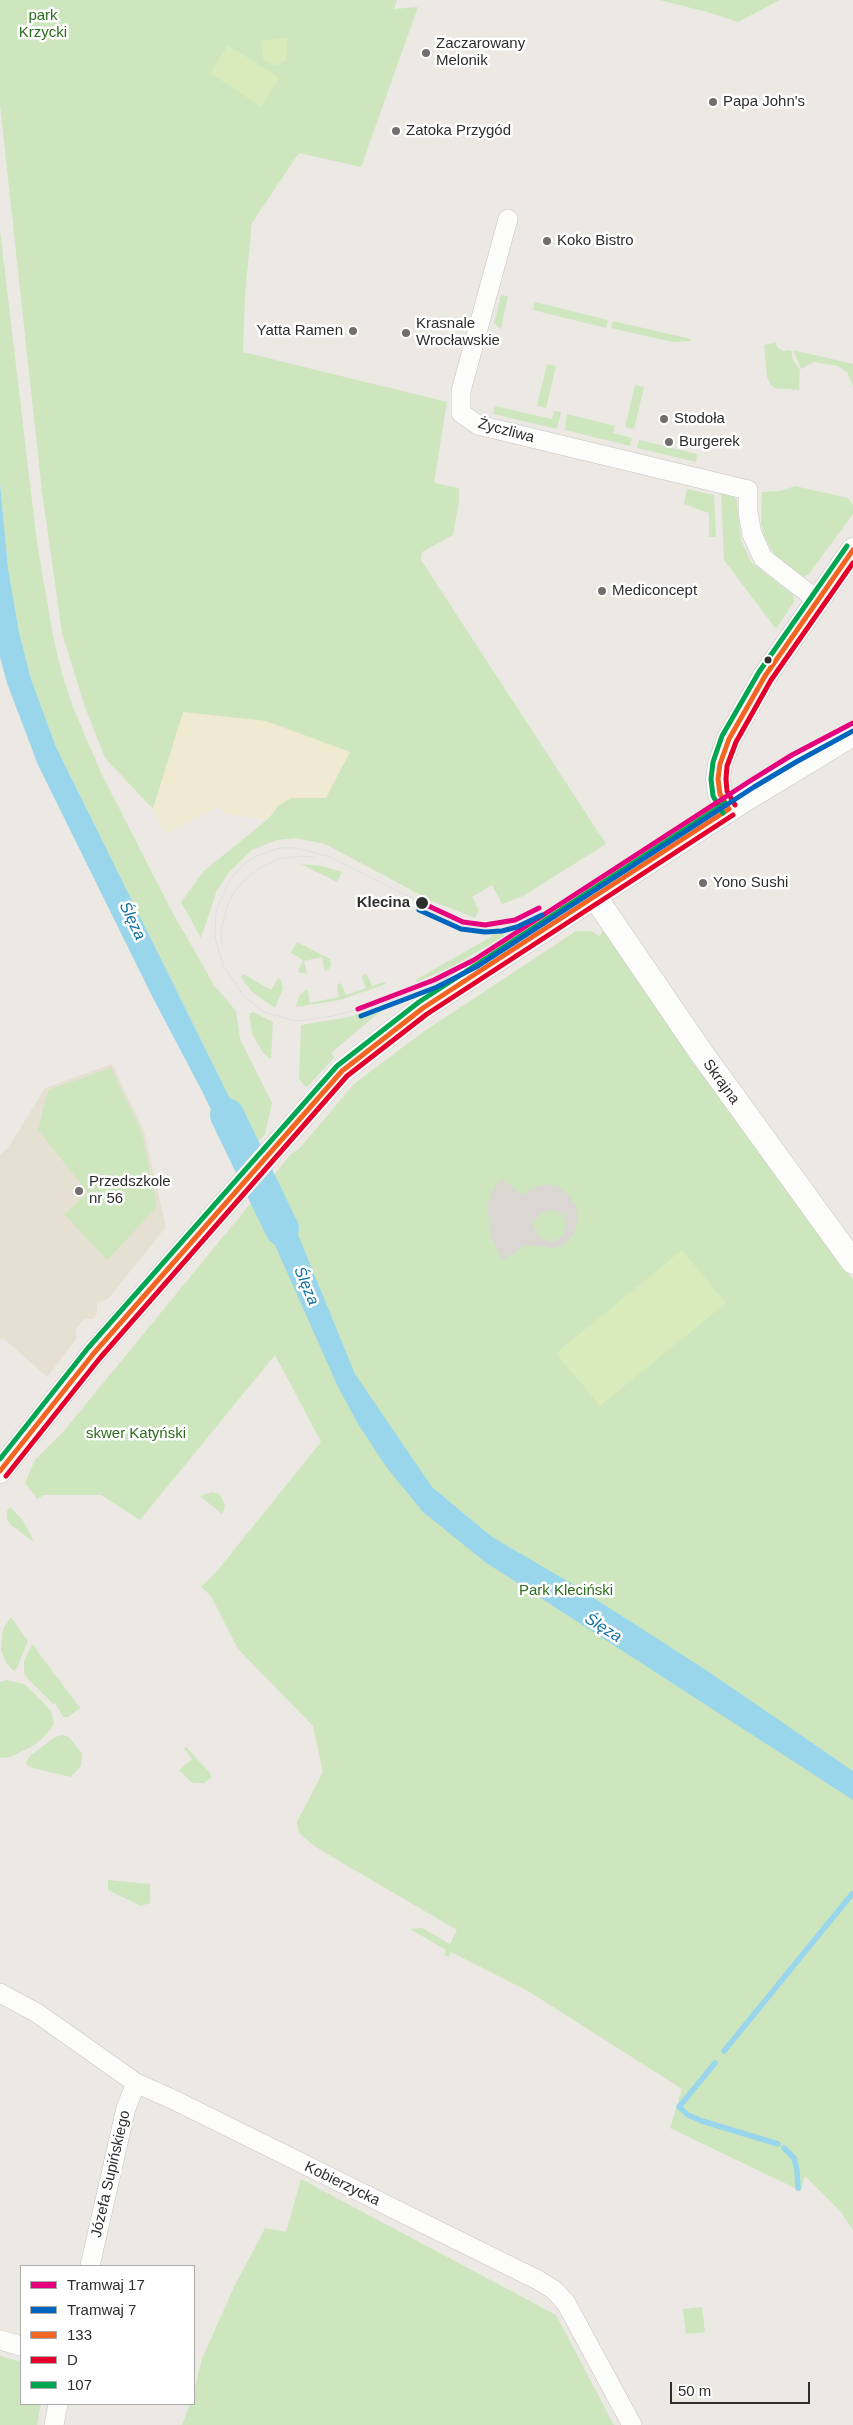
<!DOCTYPE html>
<meta charset="utf-8">
<style>
body{margin:0}
#map{position:relative;width:853px;height:2425px;overflow:hidden;background:#ece8e4;font-family:Arial,sans-serif}
canvas{display:block}
.legend{position:absolute;left:20px;top:2265px;width:175px;height:140px;box-sizing:border-box;background:#fff;border:1px solid #ababab;margin:0;padding:6px 9px;list-style:none;font-size:15px;color:#2e2e2e}
.legend li{display:flex;align-items:center;gap:10px;height:25px}
.legend b{width:25px;border:1px solid #ababab}
.scale{position:absolute;left:670px;top:2382px;width:140px;height:22px;box-sizing:border-box;border:2px solid #2e2e2e;border-top:0;padding-left:6px;font-size:15px;line-height:18px;white-space:nowrap;color:#2e2e2e;-webkit-text-stroke:4px #fff;paint-order:stroke}
</style>
<div id="map">
<canvas width="853" height="2425"></canvas>
<ul class="legend">
<li><b style="height:6px;background:#e5007d"></b>Tramwaj 17</li>
<li><b style="height:6px;background:#0065bd"></b>Tramwaj 7</li>
<li><b style="height:6px;background:#f26522"></b>133</li>
<li><b style="height:6px;background:#e4002b"></b>D</li>
<li><b style="height:6px;background:#00a651"></b>107</li>
</ul>
<div class="scale">50 m</div>
</div>
<script>
const ctx = document.querySelector('canvas').getContext('2d');
ctx.lineJoin = 'round';
function fillPath(path, color) {
  ctx.fillStyle = color;
  ctx.fill(path, 'evenodd');
}
function toPath(rows) {
  const path = new Path2D();
  for (const r of rows) {
    path.moveTo(r[0], r[1]);
    for (let i = 2; i < r.length; i += 2) path.lineTo(r[i], r[i + 1]);
  }
  return path;
}
function stroke(path, color, width, dash) {
  ctx.strokeStyle = color;
  ctx.lineWidth = width;
  ctx.lineCap = dash ? 'butt' : 'round';
  ctx.setLineDash(dash || []);
  ctx.stroke(path);
}
function write(font, color, halo, rows, align = 'center') {
  ctx.font = font + ' Arial,sans-serif';
  ctx.lineWidth = 5;
  ctx.setLineDash([]);
  ctx.textBaseline = 'middle';
  ctx.strokeStyle = halo;
  ctx.fillStyle = color;
  for (const [text, x, y, turn = 0] of rows) {
    ctx.save();
    ctx.translate(x, y);
    ctx.rotate((+turn || 0) * Math.PI / 180);
    ctx.textAlign = isNaN(turn) ? turn : align;
    if (halo) ctx.strokeText(text, 0, 0);
    ctx.fillText(text, 0, 0);
    ctx.restore();
  }
}
fillPath(toPath([
 [112,1064,144,1131,166,1227,108,1299,97,1303,97,1313,93,1319,84,1319,75,1330,77,1338,47,1377,4,1339,0,1339,0,1155,8,1148,45,1088]
]), '#e6e0d3');
fillPath(toPath([
 [0,0,397,0,394,9,418,7,361,167,299,153,252,223,245,294,243,352,447,402,434,483,459,488,459,502,453,535,422,552,421,560,606,844,523,896,502,904,492,885,472,897,479,910,475,918,432,901,325,844,296,838,277,840,252,850,231,870,217,890,201,938,181,902,204,871,268,819,279,805,291,798,326,798,184,712,153,809,105,758,85,707,62,633,42,492,0,105],
 [659,0,780,0,738,22,707,12],
 [0,230,37,543,54,641,61,670,73,707,101,773,169,906,214,985,236,1011,240,1039,272,1103,265,1134,254,1147,56,747,31,679,19,632,8,568,0,483],
 [501,295,508,296,501,329,494,323],
 [535,302,608,320,606,328,533,310],
 [613,321,691,339,690,341,673,342,611,328],
 [776,342,777,347,783,351,791,350,793,360,800,370,799,390,775,388,770,384,767,377,764,345],
 [793,350,853,364,853,386,847,372,838,366,814,362,801,369],
 [547,364,556,366,546,408,537,406],
 [635,385,644,387,634,429,625,427],
 [495,406,552,419,554,411,561,412,557,429,493,414],
 [567,414,615,426,613,433,632,438,630,446,565,430],
 [639,440,697,454,696,462,637,448],
 [795,486,848,498,853,505,853,514,808,575,802,577,787,567,774,554,765,538,761,523,762,492,780,491],
 [687,489,714,495,716,537,709,537,709,513,684,504],
 [721,491,732,494,737,501,741,540,751,562,793,595,794,602,776,629,724,560],
 [301,864,322,866,342,872,337,882],
 [495,928,500,928,504,936,453,966,417,982,415,980,491,937],
 [605,929,692,1059,853,1280,853,2230,841,2212,805,2176,801,2191,670,2128,682,2089,528,1991,451,1952,448,1957,444,1955,446,1950,410,1929,422,1928,450,1944,457,1930,339,1861,313,1845,299,1833,297,1822,323,1772,313,1726,238,1649,211,1596,201,1587,217,1571,321,1442,275,1355,140,1520,101,1495,44,1495,37,1499,25,1483,35,1460,63,1432,291,1154,299,1149,354,1084,423,1032,576,931,591,931,599,936],
 [297,942,330,959,331,965,329,969,325,971,322,957,304,961,307,974,298,972,303,960,291,953],
 [243,974,271,990,278,978,281,981,283,989,275,1008,252,992,241,977],
 [364,974,368,976,372,986,385,982,386,984,340,1000,296,1007,299,996,307,989,310,1003,339,997,337,985,339,983,341,984,346,995,366,988,362,978],
 [392,1002,332,1052,334,1058,307,1087,303,1084,299,1079,301,1025,349,1017],
 [253,1012,273,1022,271,1059,264,1054,253,1036,249,1014],
 [111,1068,142,1133,157,1207,107,1260,64,1214,88,1193,38,1130,48,1090],
 [212,1492,219,1494,223,1500,225,1507,222,1514,200,1496],
 [10,1507,22,1519,34,1542,11,1525,7,1519,7,1511],
 [11,1617,28,1641,17,1668,14,1671,6,1663,1,1650,3,1629],
 [32,1644,80,1708,68,1717,63,1717,55,1703,53,1704,27,1678,24,1672,24,1661],
 [6,1680,24,1684,37,1696,51,1711,54,1724,45,1736,33,1746,10,1757,0,1758,0,1682],
 [63,1735,69,1737,82,1754,81,1766,71,1777,29,1767,26,1763,30,1756,55,1737],
 [186,1747,210,1773,211,1778,204,1783,192,1783,179,1770,192,1759,184,1748],
 [108,1880,150,1884,150,1903,141,1906,108,1890],
 [301,2179,556,2315,614,2425,182,2425,190,2404,194,2404,194,2391,202,2359,234,2287,265,2228,286,2232],
 [702,2307,705,2332,686,2334,683,2309],
 [0,2356,21,2362,21,2404,41,2404,37,2425,0,2425]
]), '#cee6be');
fillPath(toPath([
 [183,712,266,721,350,752,326,798,291,798,279,805,268,819,225,814,219,806,165,834,153,809]
]), '#f0ead3');
fillPath(toPath([
 [287,38,287,60,277,66,267,62,263,58,261,41],
 [228,45,279,78,261,107,210,73],
 [682,1250,726,1303,600,1406,556,1353]
]), '#d9eabb');
fillPath(toPath([
 [501,1179,523,1195,532,1188,547,1184,556,1186,568,1193,576,1207,578,1216,577,1224,572,1236,565,1244,554,1248,525,1245,503,1261,491,1237,487,1207,494,1187],
 [551,1210,562,1214,566,1224,563,1235,554,1241,549,1242,539,1237,534,1227,534,1222,541,1213]
]), '#dad6d2');
fillPath(toPath([
 [0,483,8,568,19,632,31,679,56,747,254,1147,235,1170,232,1153,203,1093,153,998,38,765,7,683,0,657],
 [272,1177,299,1237,355,1374,432,1487,492,1537,569,1582,709,1672,853,1771,853,1800,485,1562,423,1512,387,1468,358,1424,338,1387,254,1198]
]), '#99d6ec');
stroke(toPath([
 [724,2051,852,1894],
 [715,2063,679,2107,688,2115,702,2121,778,2144],
 [784,2148,794,2158,797,2170,798,2188]
]), '#99d6ec', 5.5);
stroke(toPath([
 [227,1115,282,1229]
]), '#99d6ec', 34);
const minor = toPath([
 [508,219,461,391,461,413,478,425,748,490,748,512,752,534,763,558,817,600],
 [0,1993,37,2013,136,2083,172,2099,538,2280,554,2290,566,2303,632,2425],
 [90,2266,126,2108,136,2083],
 [0,2340,21,2346],
 [54,2425,58,2404]
]);
const tertiary = toPath([
 [729,809,720,794,718,779,720,764,729,739,765,676,853,550],
 [595,897,700,1051,853,1262],
 [0,1471,94,1353,342,1071,423,1008,744,800,853,734]
]);
stroke(minor, '#c5c4c5', 20);
stroke(tertiary, '#c5c4c5', 25);
stroke(minor, '#fcfcfb', 19);
stroke(tertiary, '#fcfcfb', 24);
stroke(toPath([
 [222,945,221,930,227,907,232,895,244,880,260,868,279,859,300,856,314,857],
 [358,1009,333,1016,296,1021,264,1012,244,996,224,967,215,938,216,911,229,881,244,864,257,856,280,848,297,848,330,857,422,903]
]), '#dfdfe1', 1);
stroke(toPath([
 [729,809,720,794,718,779,720,764,729,739,765,676,853,550],
 [0,1471,94,1353,342,1071,423,1008,729,809]
]), '#f26522', 5);
stroke(toPath([
 [735,805,727,791,726,779,727,766,736,742,771,680,853,563],
 [6,1476,100,1358,347,1076,427,1014,733,815]
]), '#e4002b', 5);
stroke(toPath([
 [723,813,713,796,711,779,713,762,722,736,759,672,847,546],
 [0,1459,88,1348,337,1066,419,1002,725,803]
]), '#00a651', 5);
stroke(toPath([
 [422,903,463,922,485,925,515,920,539,908],
 [358,1009,434,980,474,960,750,781,792,755,853,723]
]), '#e5007d', 5);
stroke(toPath([
 [419,910,461,929,485,932,502,931,517,927,542,915],
 [361,1016,437,987,478,966,754,787,796,762,853,731]
]), '#0065bd', 5);
for (const [x, y, r, color] of [
 [426,53,5,"#706f6e"],
 [713,102,5,"#706f6e"],
 [396,131,5,"#706f6e"],
 [547,241,5,"#706f6e"],
 [353,331,5,"#706f6e"],
 [406,333,5,"#706f6e"],
 [664,419,5,"#706f6e"],
 [669,442,5,"#706f6e"],
 [602,591,5,"#706f6e"],
 [768,660,4.5,"#2e2e2e"],
 [703,883,5,"#706f6e"],
 [422,903,7,"#2e2e2e"],
 [79,1191,5,"#706f6e"]
]) {
  const dot = new Path2D();
  dot.arc(x, y, r, 0, 2 * Math.PI);
  ctx.fillStyle = color;
  ctx.fill(dot);
  stroke(dot, '#fff', 2);
}
write('15px', '#2c6e1b', '#fff', [
 ["park",43,16],
 ["Krzycki",43,33],
 ["skwer Katyński",136,1434],
 ["Park Kleciński",566,1591]
]);
write('15px', '#2e2e2e', '#fff', [
 ["Zaczarowany",436,44],
 ["Melonik",436,61],
 ["Papa John's",723,102],
 ["Zatoka Przygód",406,131],
 ["Koko Bistro",557,241],
 ["Krasnale",416,324],
 ["Wrocławskie",416,341],
 ["Yatta Ramen",343,331,"right"],
 ["Stodoła",674,419],
 ["Burgerek",679,442],
 ["Mediconcept",612,591],
 ["Yono Sushi",713,883],
 ["Przedszkole",89,1182],
 ["nr 56",89,1199]
], 'left');
write('15px', '#2e2e2e', '#fff', [
 ["Życzliwa",506,431,15],
 ["Skrajna",721,1082,54],
 ["Józefa Supińskiego",111,2174,-77],
 ["Kobierzycka",342,2184,26]
]);
write('bold 15px', '#2e2e2e', '#fff', [
 ["Klecina",410,903]
], 'right');
write('italic 16px', '#0d6fa3', '#fff', [
 ["Ślęza",132,921,64],
 ["Ślęza",306,1286,67],
 ["Ślęza",603,1628,32]
]);
</script>
